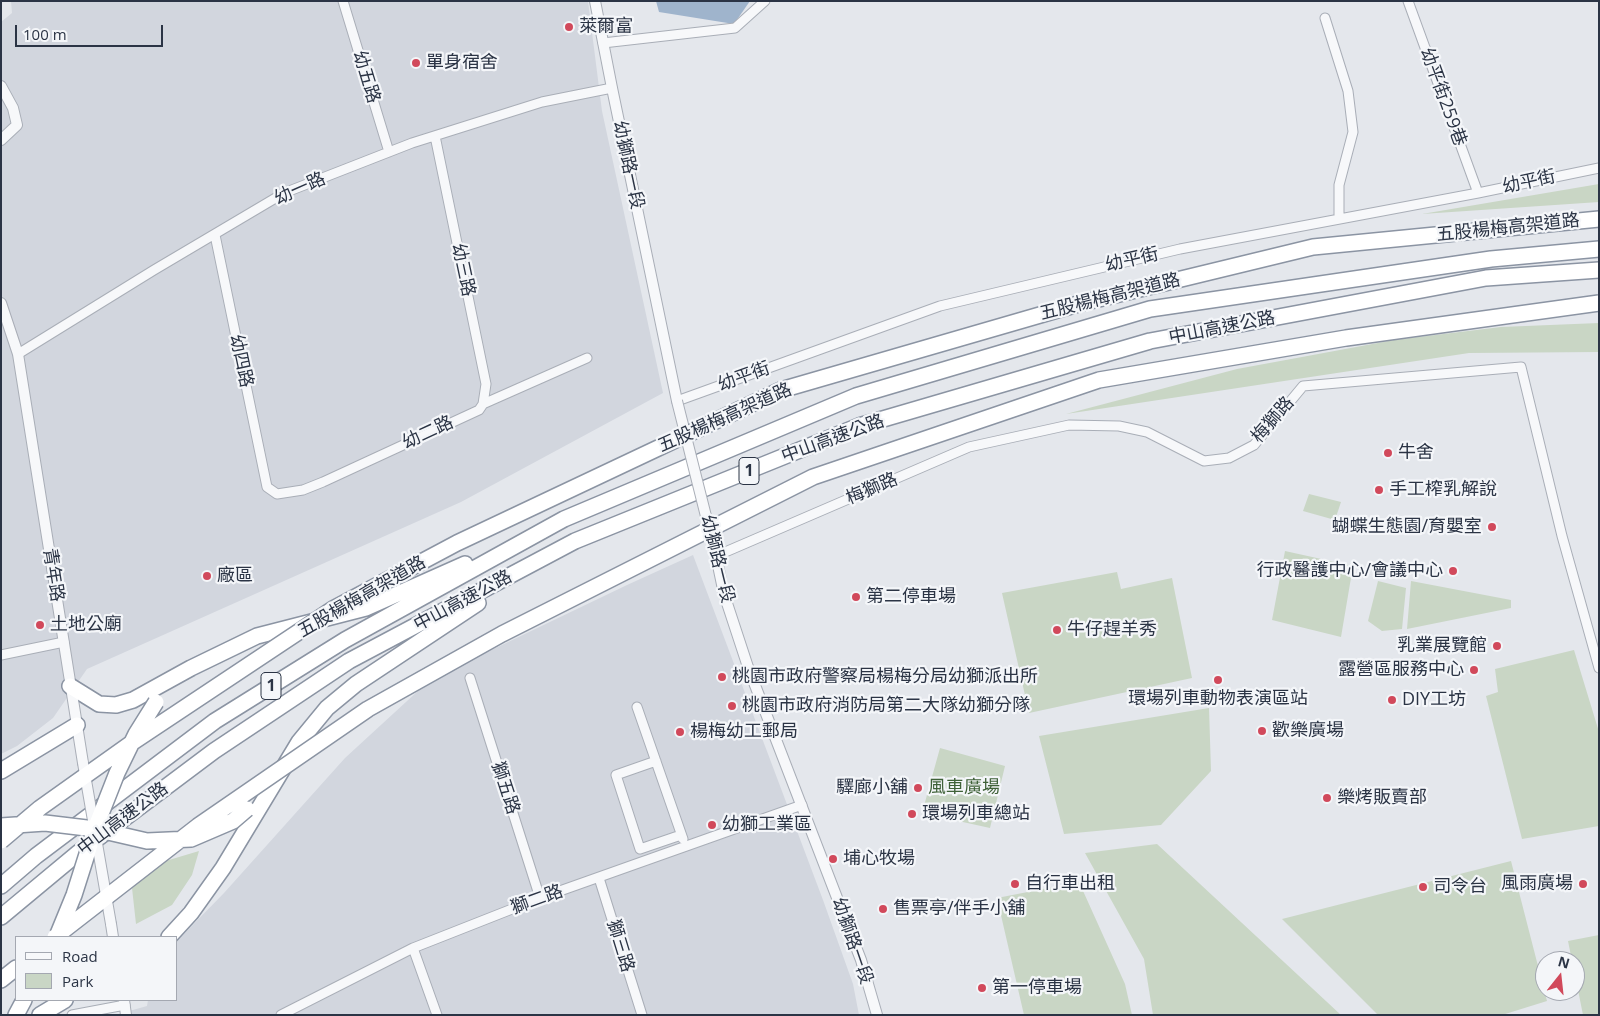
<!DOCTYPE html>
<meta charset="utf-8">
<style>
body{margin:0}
#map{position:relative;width:1600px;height:1016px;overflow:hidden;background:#e4e7ec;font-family:"Open Sans",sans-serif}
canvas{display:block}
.frame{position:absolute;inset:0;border:2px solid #2b3445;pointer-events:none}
.legend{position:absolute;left:15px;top:936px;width:162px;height:65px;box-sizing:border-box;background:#f4f6f9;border:1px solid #a4a8b1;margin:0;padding:6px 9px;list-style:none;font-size:15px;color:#2b3445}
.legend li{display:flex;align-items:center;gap:10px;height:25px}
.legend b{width:25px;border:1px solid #a4a8b1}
.north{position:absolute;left:1535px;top:951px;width:50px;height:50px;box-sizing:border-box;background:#f4f6f9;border:1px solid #a4a8b1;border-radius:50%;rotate:16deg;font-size:14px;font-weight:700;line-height:20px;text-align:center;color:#2b3445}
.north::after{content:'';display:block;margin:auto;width:18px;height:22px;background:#d1495b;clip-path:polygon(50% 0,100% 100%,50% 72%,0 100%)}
.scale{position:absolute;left:15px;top:25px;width:148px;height:22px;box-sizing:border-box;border:2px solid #2b3445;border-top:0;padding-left:6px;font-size:15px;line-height:18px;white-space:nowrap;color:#2b3445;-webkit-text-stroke:4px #f4f6f9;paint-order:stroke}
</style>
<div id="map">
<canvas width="1600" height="1016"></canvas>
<div class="frame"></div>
<ul class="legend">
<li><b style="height:6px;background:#f7f8fa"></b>Road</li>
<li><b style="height:14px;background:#c9d6c5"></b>Park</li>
</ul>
<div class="north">N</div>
<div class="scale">100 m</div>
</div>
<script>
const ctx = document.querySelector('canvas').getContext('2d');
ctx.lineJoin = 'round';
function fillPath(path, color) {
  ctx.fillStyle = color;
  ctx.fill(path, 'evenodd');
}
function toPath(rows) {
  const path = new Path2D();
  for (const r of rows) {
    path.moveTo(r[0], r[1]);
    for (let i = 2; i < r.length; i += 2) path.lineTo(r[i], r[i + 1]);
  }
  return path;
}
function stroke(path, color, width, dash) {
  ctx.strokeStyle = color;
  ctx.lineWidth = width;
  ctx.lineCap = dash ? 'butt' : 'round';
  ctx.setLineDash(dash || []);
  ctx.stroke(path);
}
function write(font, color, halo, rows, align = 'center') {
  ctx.font = font + ' "Open Sans","Noto Sans TC",sans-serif';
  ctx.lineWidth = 4.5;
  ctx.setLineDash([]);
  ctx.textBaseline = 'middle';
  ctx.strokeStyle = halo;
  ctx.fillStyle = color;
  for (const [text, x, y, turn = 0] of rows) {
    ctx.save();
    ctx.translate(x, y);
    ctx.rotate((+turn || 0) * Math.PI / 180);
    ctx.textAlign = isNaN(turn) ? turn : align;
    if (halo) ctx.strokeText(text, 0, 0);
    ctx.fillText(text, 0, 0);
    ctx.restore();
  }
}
fillPath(toPath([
 [11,1,588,1,602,111,663,393,461,502,87,669,53,718,17,746,1,754,1,22,12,13],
 [693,555,823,900,853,984,859,1015,115,1015,147,1006,148,1000,176,1000,176,942,224,893,345,758,431,679,627,585]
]), '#d2d6de');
fillPath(toPath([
 [1599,184,1599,202,1422,214],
 [1599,323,1599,352,1469,353,1066,414,1237,369,1394,340,1501,327],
 [1309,494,1341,502,1335,520,1303,511],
 [1285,551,1353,566,1341,637,1272,620],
 [1117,572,1121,589,1172,578,1192,678,1029,713,1002,593],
 [1378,581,1406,588,1402,629,1382,631,1368,621],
 [1411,581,1511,600,1511,608,1407,629],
 [1574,650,1599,732,1599,826,1522,839,1486,696,1498,692,1495,669],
 [1209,708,1211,771,1161,825,1064,834,1039,736],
 [940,748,1005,766,990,828,922,813],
 [1157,844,1341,1015,1153,1015,1144,959,1085,853],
 [199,851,192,875,172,905,136,924,132,888,159,863],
 [1511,861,1547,1001,1502,1015,1378,1015,1282,919],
 [1079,882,1125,984,1132,1015,1024,1015,997,898],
 [1599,935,1599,1015,1583,1015,1575,975,1575,961,1572,961,1568,941]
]), '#c9d6c5');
fillPath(toPath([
 [656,1,750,1,734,24,659,12]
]), '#9fb4cc');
const minor = toPath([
 [343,1,389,152],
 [1408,1,1478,193],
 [1325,18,1348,91,1353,132,1339,185,1339,219],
 [603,43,735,28,765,1],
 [435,136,486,384,483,404],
 [215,235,267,487,277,494,303,490,323,482,479,410,483,404,587,358],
 [18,354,154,270,284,193,412,143,542,102,612,88],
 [677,401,940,306,1180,249,1478,193,1599,168],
 [716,556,969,447,1069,425,1119,426,1147,432,1204,461,1229,458,1254,445,1303,386,1521,367,1562,536,1599,668],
 [1,655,64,642],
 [470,678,540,898],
 [637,707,683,839],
 [656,761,616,775,640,849,681,835],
 [599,878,642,1015],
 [413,948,437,1015],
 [72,1015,125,1005],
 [281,1015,413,948,540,898,802,805]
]);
const tertiary = toPath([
 [595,1,612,88,677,401],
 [1,86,13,108,17,125,1,140],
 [1,303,18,354,83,763],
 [716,556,724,594,748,667,861,960,877,1015],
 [111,924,113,937],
 [124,1000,126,1015]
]);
const motorway = toPath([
 [70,686,99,704,116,705,133,700,191,668,257,636,366,608,465,564],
 [1,771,77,725],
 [1,886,36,856,215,721,345,640,564,519,856,396,1150,309,1491,259,1599,249],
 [1,917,78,853,214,751,349,661,575,541,859,426,1150,341,1486,278,1599,270],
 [169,937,191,913,223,868,299,742,327,708,356,684,478,603],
 [1,980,16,968],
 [16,1015,24,1000],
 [40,1015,65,1000]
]);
stroke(minor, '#a9aeb7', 11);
stroke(tertiary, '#a9aeb7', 12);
stroke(motorway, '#8b94a3', 18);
stroke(minor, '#f7f8fa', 9);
stroke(tertiary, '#f7f8fa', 10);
stroke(motorway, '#fff', 15);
const tertiaryBridge = toPath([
 [677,401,716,556],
 [83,763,111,924]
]);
const motorwayBridge = toPath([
 [1,826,45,823,95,829,147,841,191,839,233,821,247,809],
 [1,841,40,808,130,744,333,609,457,543,781,390,1078,304,1313,247,1599,219],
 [58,934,74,895,95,829,117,773,136,734,156,702],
 [55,937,198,826,368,709,502,634,813,477,1099,380,1346,338,1599,303]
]);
stroke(tertiaryBridge, '#a9aeb7', 12, []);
stroke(motorwayBridge, '#8b94a3', 18, []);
stroke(tertiaryBridge, '#f7f8fa', 10);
stroke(motorwayBridge, '#fff', 15);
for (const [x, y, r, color] of [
 [569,27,5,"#d1495b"],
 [416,63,5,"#d1495b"],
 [1388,453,5,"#d1495b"],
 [1379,490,5,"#d1495b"],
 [1492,527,5,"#d1495b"],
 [1453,571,5,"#d1495b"],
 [207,576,5,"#d1495b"],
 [856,597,5,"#d1495b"],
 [40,625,5,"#d1495b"],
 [1057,630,5,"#d1495b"],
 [1497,646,5,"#d1495b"],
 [1474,670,5,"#d1495b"],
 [722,677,5,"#d1495b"],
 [1218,680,5,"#d1495b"],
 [1392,700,5,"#d1495b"],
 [732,706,5,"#d1495b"],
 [1262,731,5,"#d1495b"],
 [680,732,5,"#d1495b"],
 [918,788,5,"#d1495b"],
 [1327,798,5,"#d1495b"],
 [912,814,5,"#d1495b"],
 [712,825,5,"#d1495b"],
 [833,859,5,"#d1495b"],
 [1015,884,5,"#d1495b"],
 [1583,884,5,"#d1495b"],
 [1423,887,5,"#d1495b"],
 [883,909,5,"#d1495b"],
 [982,988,5,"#d1495b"]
]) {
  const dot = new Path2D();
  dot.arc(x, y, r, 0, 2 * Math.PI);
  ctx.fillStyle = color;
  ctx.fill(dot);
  stroke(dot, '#f4f6f9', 2);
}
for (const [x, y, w] of [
 [749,471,20],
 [271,686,20]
]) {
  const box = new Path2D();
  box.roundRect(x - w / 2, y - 13.5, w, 27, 4);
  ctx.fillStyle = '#f4f6f9';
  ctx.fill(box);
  stroke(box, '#2b3445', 1);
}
write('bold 16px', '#2b3445', null, [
 ["1",749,471],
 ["1",271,686]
]);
write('18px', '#2b3445', '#f4f6f9', [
 ["萊爾富",579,27],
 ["單身宿舍",426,63],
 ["牛舍",1398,453],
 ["手工榨乳解說",1389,490],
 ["蝴蝶生態園/育嬰室",1482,527,"right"],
 ["行政醫護中心/會議中心",1443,571,"right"],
 ["廠區",217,576],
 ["第二停車場",866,597],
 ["土地公廟",50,625],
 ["牛仔趕羊秀",1067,630],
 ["乳業展覽館",1487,646,"right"],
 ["露營區服務中心",1464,670,"right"],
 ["桃園市政府警察局楊梅分局幼獅派出所",732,677],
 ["環場列車動物表演區站",1218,699,"center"],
 ["DIY工坊",1402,700],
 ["桃園市政府消防局第二大隊幼獅分隊",742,706],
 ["歡樂廣場",1272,731],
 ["楊梅幼工郵局",690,732],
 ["驛廊小舖",908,788,"right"],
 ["樂烤販賣部",1337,798],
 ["環場列車總站",922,814],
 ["幼獅工業區",722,825],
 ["埔心牧場",843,859],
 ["自行車出租",1025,884],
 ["風雨廣場",1573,884,"right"],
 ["司令台",1433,887],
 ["售票亭/伴手小舖",893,909],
 ["第一停車場",992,988]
], 'left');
write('18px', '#2b3445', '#f4f6f9', [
 ["幼五路",366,77,73],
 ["幼平街259巷",1443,97,70],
 ["幼獅路一段",628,165,78],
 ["幼平街",1529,182,-12],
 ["幼一路",300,189,-24],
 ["五股楊梅高架道路",1508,228,-6],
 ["幼平街",1132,260,-13],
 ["幼三路",463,270,78],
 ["五股楊梅高架道路",1110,297,-14],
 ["中山高速公路",1222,328,-11],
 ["幼四路",241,361,78],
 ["幼平街",744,377,-20],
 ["五股楊梅高架道路",725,418,-24],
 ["梅獅路",1273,420,-49],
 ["幼二路",428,433,-25],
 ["中山高速公路",833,439,-20],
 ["梅獅路",872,489,-23],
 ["幼獅路一段",717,559,76],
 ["青年路",53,575,81],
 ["五股楊梅高架道路",362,597,-30],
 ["中山高速公路",463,601,-28],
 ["獅五路",505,788,72],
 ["中山高速公路",123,819,-37],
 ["獅二路",537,900,-20],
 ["幼獅路一段",852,941,71],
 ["獅三路",620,946,73]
]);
write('18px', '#3f6138', '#f4f6f9', [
 ["風車廣場",964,788]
]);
</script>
